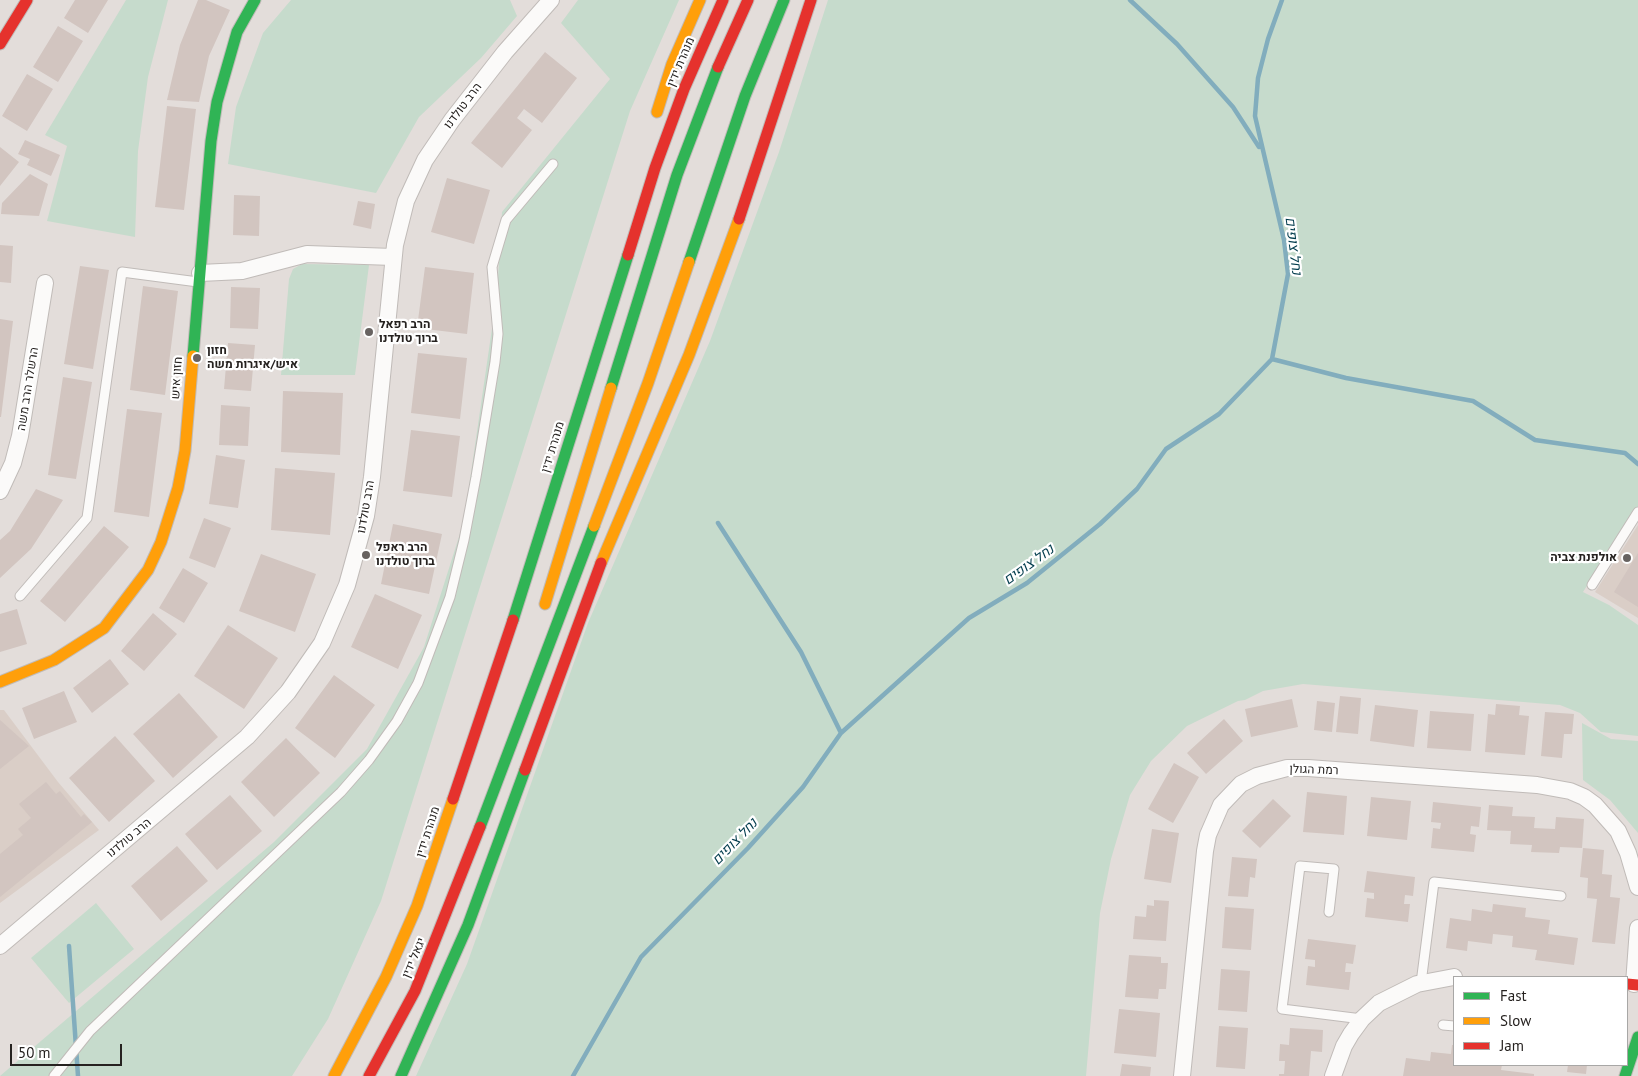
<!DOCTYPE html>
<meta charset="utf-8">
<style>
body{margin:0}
#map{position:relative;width:1638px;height:1076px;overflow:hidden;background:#e3ddda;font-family:"PT Sans",sans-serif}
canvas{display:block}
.legend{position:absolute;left:1453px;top:976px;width:175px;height:90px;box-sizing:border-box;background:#fff;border:1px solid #a8a7a6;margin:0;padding:6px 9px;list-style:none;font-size:15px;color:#262220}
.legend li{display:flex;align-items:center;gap:10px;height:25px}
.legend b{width:25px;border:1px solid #a8a7a6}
.scale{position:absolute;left:10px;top:1044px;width:112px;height:22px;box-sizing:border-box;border:2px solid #262220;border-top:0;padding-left:6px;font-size:15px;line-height:18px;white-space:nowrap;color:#262220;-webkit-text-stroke:4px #fff;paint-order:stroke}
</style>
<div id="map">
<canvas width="1638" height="1076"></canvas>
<ul class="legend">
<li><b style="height:6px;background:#30b455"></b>Fast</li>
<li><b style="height:6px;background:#ff9f0a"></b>Slow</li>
<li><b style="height:6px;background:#e5322d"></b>Jam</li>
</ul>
<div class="scale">50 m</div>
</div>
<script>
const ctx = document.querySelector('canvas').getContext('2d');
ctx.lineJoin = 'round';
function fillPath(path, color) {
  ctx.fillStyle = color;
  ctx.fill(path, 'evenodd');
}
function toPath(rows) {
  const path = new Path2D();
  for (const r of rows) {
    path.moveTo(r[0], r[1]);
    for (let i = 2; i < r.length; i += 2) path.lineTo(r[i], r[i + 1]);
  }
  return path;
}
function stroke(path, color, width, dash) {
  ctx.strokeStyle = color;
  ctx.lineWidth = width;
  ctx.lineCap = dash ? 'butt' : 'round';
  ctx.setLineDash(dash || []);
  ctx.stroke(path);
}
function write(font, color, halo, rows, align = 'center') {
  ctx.font = font + ' "PT Sans",Heebo,sans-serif';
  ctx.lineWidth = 4.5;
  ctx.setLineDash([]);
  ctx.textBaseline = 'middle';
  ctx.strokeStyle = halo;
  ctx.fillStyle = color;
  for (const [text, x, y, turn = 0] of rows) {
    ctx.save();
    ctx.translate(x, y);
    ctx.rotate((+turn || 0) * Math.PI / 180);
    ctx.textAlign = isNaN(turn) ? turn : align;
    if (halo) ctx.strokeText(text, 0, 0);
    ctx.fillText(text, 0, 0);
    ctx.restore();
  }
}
fillPath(toPath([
 [1638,525,1638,618,1595,592],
 [0,710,4,710,58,782,99,830,0,903]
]), '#dacec7');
fillPath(toPath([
 [126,0,168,0,148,77,138,151,135,237,47,221,67,146,45,135],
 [291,0,510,0,517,16,481,58,419,117,376,193,228,164,236,107,263,33],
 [578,0,679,0,630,111,381,901,328,1019,292,1076,0,1076,274,842,367,749,424,647,464,521,497,294,502,212,610,79,561,23],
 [828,0,1638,0,1638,506,1583,592,1609,605,1638,625,1638,736,1601,732,1580,713,1560,705,1303,684,1263,691,1245,700,1238,701,1187,726,1151,761,1130,795,1111,859,1100,913,1086,1076,416,1076,467,964,588,623,710,341,779,152],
 [302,264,369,265,355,375,281,375,289,279,293,269],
 [1582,723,1611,739,1638,741,1638,833,1610,800,1583,780],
 [96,903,134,949,69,1003,31,958]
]), '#c6dbcc');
stroke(toPath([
 [1130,0,1177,44,1233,107,1259,147],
 [1272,359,1346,378,1473,401,1535,440,1625,453,1638,464],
 [718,523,801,652,841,733],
 [69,946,78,1076],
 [573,1076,641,957,748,848,803,787,841,733,969,618,1027,583,1100,524,1137,489,1166,449,1219,414,1272,359,1288,274,1284,240,1255,116,1258,78,1268,39,1282,0]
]), '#82adbd', 4.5);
fillPath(toPath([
 [75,0,108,0,88,33,64,18],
 [198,0,206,0,230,10,209,56,199,102,167,100,180,45],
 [58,26,83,41,58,82,33,67],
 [545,52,577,78,542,123,524,109,517,118,532,130,502,168,471,143],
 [27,74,53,89,27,131,2,116],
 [167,106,196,109,184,210,155,207],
 [25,140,60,155,51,176,27,165,30,159,18,154],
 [0,147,19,162,0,186],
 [30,174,48,184,39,216,1,214,2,203],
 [447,178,490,190,474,244,431,232],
 [234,195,260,196,259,236,233,235],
 [358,201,375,204,371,229,353,225],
 [0,245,13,246,11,283,0,282],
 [80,266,109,270,93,369,64,364],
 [425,267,474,273,467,334,417,328],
 [143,286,178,291,165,395,130,390],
 [231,287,260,288,258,329,230,328],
 [0,319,13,321,1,417,0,417],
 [228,343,255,345,251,391,224,389],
 [418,353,467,358,460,419,411,413],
 [63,377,92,382,76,479,48,475],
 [283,391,343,393,340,455,281,452],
 [221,405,250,407,248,446,219,445],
 [127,409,162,413,149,517,114,512],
 [411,430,460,436,452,497,403,491],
 [216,455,245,460,238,508,209,504],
 [275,468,335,473,330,535,271,530],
 [36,489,63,500,31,549,0,578,0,540,10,531],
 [204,518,231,528,215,568,189,558],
 [393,524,442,534,429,594,381,584],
 [104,526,129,547,65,622,40,601],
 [1638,553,1638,607,1614,592],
 [261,554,316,574,295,632,239,611],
 [183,568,208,583,184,623,159,608],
 [375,594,422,615,398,669,351,647],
 [17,609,27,644,0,652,0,614],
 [153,613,177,634,144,671,121,651],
 [228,625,278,658,244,709,194,676],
 [110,659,129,684,92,713,73,688],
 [334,675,375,705,335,758,295,728],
 [64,691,77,722,34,739,22,708],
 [179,693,218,737,173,778,133,734],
 [1340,696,1361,698,1358,734,1336,732],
 [1292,699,1298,727,1251,737,1245,709],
 [1317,701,1335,703,1332,732,1314,730],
 [1496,704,1520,706,1519,715,1529,716,1525,755,1485,752,1488,714,1495,715],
 [1375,705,1418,710,1414,747,1370,741],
 [1430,711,1474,714,1471,751,1427,748],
 [1545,712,1574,714,1572,734,1564,734,1562,758,1541,756],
 [1224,719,1243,741,1206,774,1187,753],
 [0,720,29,746,0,769],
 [115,736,155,781,109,822,69,778],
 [286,738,320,773,274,817,241,782],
 [1174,763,1199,777,1173,823,1148,809],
 [46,782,56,794,60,791,81,817,84,814,92,822,0,897,0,854,23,835,18,829,31,818,19,804],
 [1307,792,1347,796,1344,835,1303,832],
 [230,795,262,831,217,870,185,834],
 [1371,797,1411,801,1407,840,1367,836],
 [1273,799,1291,816,1260,848,1242,831],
 [1433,802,1481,807,1479,827,1471,826,1470,834,1476,835,1474,852,1431,848,1433,828,1440,829,1441,823,1431,822],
 [1489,805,1513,807,1512,816,1535,817,1534,828,1555,829,1556,817,1584,819,1582,848,1560,847,1559,853,1531,852,1532,845,1510,844,1511,831,1487,830],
 [1152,829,1179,833,1171,883,1144,879],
 [177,846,208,881,161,921,131,886],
 [1583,848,1604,850,1602,874,1612,875,1610,897,1620,898,1615,944,1592,942,1597,899,1587,898,1588,878,1580,877],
 [1232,857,1257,859,1255,878,1250,877,1248,897,1228,896],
 [1367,871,1415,877,1413,896,1405,895,1404,904,1410,904,1408,922,1365,917,1367,898,1374,899,1374,893,1364,892],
 [1154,900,1169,901,1166,941,1133,939,1135,916,1146,917,1147,905,1154,906],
 [1493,904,1526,908,1525,917,1550,920,1548,934,1578,938,1574,965,1535,960,1537,950,1512,947,1513,936,1493,934,1492,944,1468,941,1467,951,1446,948,1450,918,1471,921,1472,909,1492,912],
 [1225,907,1254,909,1251,950,1222,948],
 [1308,939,1356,945,1353,964,1346,963,1345,972,1351,972,1349,990,1306,985,1308,966,1315,967,1315,960,1305,959],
 [1129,955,1161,957,1161,963,1168,963,1166,989,1159,989,1158,999,1125,997],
 [1221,969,1250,971,1247,1012,1218,1010],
 [1119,1009,1160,1013,1156,1057,1114,1053],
 [1219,1026,1248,1028,1245,1069,1216,1067],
 [1290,1028,1323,1030,1322,1052,1311,1051,1309,1076,1279,1076,1279,1074,1284,1074,1285,1061,1279,1061,1280,1044,1289,1045],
 [1452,1045,1454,1045,1454,1065,1502,1065,1501,1070,1534,1074,1534,1076,1403,1076,1406,1058,1430,1061,1431,1052,1451,1054],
 [1122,1064,1151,1067,1150,1076,1120,1076],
 [1568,1065,1587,1065,1586,1074,1567,1072]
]), '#d2c5c0');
const lane = toPath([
 [1592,585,1638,512],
 [20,596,87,518,122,272,198,282],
 [1329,912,1334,869,1300,866,1282,1009,1362,1019],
 [1421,983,1434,882,1561,896],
 [1443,1025,1454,1026],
 [54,1076,90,1031,341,792,369,760,397,721,418,683,450,597,464,540,476,477,495,362,498,334,492,267,506,220,553,164]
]);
const street = toPath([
 [200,273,242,271,307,254,393,257],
 [0,491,13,463,20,436,45,283],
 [0,946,247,737,288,692,322,643,347,585,366,516,372,477,395,245,406,201,425,160,452,120,505,52,551,0],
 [1634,984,1638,928],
 [1182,1076,1205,851,1208,835,1221,805,1241,784,1257,776,1287,768,1308,768,1537,785,1570,791,1584,797,1595,805,1618,831,1628,853,1638,887],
 [1333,1076,1344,1046,1351,1034,1362,1019,1379,1003,1417,984,1454,977]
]);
const fast = toPath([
 [689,262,745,96,784,0],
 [193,356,211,141,217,102,237,32,255,0],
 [611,388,677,175,718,67],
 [513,620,628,255],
 [480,827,594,526],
 [401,1076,468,925,525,770],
 [1625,1076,1638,1037]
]);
const slow = toPath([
 [657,112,672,64,700,0],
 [594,526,648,383,689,262],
 [601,563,689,355,739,219],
 [545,604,611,388],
 [0,682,54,660,104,628,148,570,161,542,178,488,185,451,193,356],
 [334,1076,386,977,417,906,453,799]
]);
const jam = toPath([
 [0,44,27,0],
 [718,67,748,0],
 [739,219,811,0],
 [628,255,655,168,684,89,723,0],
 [525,770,601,563],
 [453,799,513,620],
 [1627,984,1638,985],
 [369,1076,415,991,480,827]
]);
stroke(lane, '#c0bbb8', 11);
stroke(street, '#c0bbb8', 18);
stroke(fast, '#c0bbb8', 13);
stroke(slow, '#c0bbb8', 13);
stroke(jam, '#c0bbb8', 13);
stroke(lane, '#fbfaf9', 9);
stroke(street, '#fbfaf9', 16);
stroke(fast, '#30b455', 11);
stroke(slow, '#ff9f0a', 11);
stroke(jam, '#e5322d', 11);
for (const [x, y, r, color] of [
 [369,332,5,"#686361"],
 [197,358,5,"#686361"],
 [366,555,5,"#686361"],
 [1627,558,5,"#686361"]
]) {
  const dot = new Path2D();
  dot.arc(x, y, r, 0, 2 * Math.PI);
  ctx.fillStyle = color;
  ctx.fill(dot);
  stroke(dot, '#fff', 2);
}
write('12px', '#262220', '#fff', [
 ["מנהרת ידין",681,62,-67],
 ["הרב טולדנו",463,106,-53],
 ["חזון איש",177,378,-86],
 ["הרשלר הרב משה",28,389,-81],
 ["מנהרת ידין",553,447,-73],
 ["הרב טולדנו",366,507,-80],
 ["רמת הגולן",1314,770,2],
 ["מנהרת ידין",428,832,-72],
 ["הרב טולדנו",129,838,-40],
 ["יגאל ידין",414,958,-67]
]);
write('bold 12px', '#262220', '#fff', [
 ["הרב רפאל",379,325],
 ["ברוך טולדנו",379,339],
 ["חזון",207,351],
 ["איש/איגרות משה",207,365],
 ["הרב ראפל",376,548],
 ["ברוך טולדנו",376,562],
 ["אולפנת צביה",1617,558,"right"]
], 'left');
write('italic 14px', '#003b4c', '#fff', [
 ["נחל צופים",1293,246,83],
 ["נחל צופים",1029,565,-36],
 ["נחל צופים",735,842,-46]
]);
</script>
